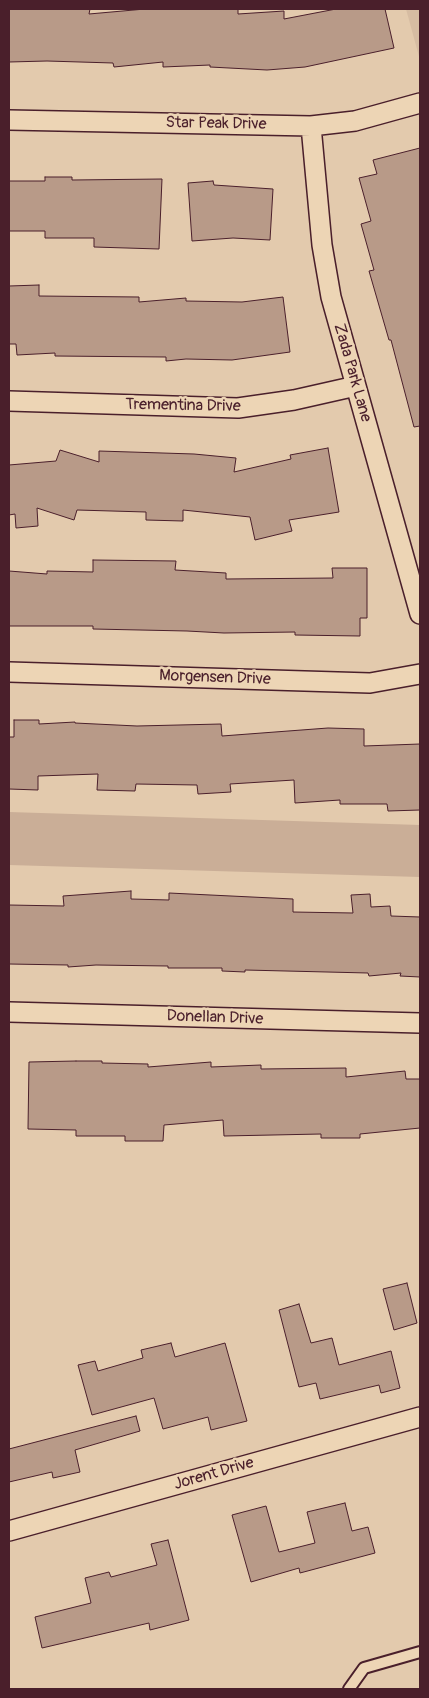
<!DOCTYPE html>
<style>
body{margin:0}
#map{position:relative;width:429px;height:1698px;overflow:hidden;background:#e3caad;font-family:Pangolin,sans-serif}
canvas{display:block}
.frame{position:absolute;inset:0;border:10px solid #4a1f2b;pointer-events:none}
</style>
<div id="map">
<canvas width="429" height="1698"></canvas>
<div class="frame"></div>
</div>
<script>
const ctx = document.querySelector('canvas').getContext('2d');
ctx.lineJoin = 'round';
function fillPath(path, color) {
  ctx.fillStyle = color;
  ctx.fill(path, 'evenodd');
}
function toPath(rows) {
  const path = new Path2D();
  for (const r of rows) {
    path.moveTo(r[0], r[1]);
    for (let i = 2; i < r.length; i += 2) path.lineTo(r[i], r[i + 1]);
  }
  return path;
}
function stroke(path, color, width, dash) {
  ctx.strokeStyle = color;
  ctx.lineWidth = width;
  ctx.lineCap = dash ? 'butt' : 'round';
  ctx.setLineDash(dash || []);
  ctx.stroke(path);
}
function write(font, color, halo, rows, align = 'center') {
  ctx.font = font + ' Pangolin,sans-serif';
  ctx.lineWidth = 5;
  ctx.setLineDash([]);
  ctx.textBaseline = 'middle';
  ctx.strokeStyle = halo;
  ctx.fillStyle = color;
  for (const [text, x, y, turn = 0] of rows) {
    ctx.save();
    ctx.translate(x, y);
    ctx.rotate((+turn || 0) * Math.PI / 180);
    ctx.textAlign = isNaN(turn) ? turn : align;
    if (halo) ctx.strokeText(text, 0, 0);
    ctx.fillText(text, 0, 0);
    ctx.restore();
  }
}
fillPath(toPath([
 [406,9,420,9,420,60]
]), '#d6bca2');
fillPath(toPath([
 [9,812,420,825,420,877,9,865]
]), '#caae97');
const building = toPath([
 [9,9,90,9,89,14,145,9,238,9,238,14,284,11,284,19,336,9,385,9,394,48,305,67,267,70,210,67,210,65,163,67,163,62,114,67,113,63,47,61,9,62,9,9],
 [420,148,420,426,414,427,391,340,389,340,369,271,374,270,361,224,371,221,359,178,377,174,373,160,420,148],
 [45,177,72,177,72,180,162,179,159,249,94,247,94,238,45,238,45,231,9,231,9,181,45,181,45,177],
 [213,181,214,185,273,189,270,240,233,238,192,241,188,183,213,181],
 [39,285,39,296,139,297,139,302,186,298,186,301,242,302,283,297,290,352,232,360,186,359,166,361,166,357,55,356,55,353,17,355,16,344,9,344,9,286,39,285],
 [328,448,339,512,289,520,292,531,255,540,250,517,183,510,183,521,146,520,146,512,77,510,74,520,37,508,38,526,16,528,15,514,9,515,9,465,56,461,60,450,99,462,99,451,194,454,236,458,234,472,291,459,290,455,328,448],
 [93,560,176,561,175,570,226,573,226,579,333,578,332,568,367,568,367,618,360,618,360,636,295,635,295,632,224,633,187,631,93,629,93,626,9,626,9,571,47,574,47,571,93,572,93,560],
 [14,720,39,720,39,724,75,722,75,723,137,726,221,724,222,736,328,728,364,729,364,746,420,744,420,810,388,811,387,804,340,804,340,800,295,803,294,780,230,784,231,792,198,794,197,785,136,784,135,791,97,790,98,774,38,776,38,790,9,789,9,737,14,737,14,720],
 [131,891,131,899,169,900,169,893,293,899,293,912,353,913,351,895,370,894,371,907,390,906,391,916,420,917,420,977,400,976,401,973,369,976,368,973,245,970,245,972,222,971,222,968,168,968,168,966,96,965,68,967,68,965,9,964,9,905,64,906,63,896,131,891],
 [76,1061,102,1061,102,1063,148,1064,148,1067,211,1062,211,1067,261,1065,261,1069,346,1068,346,1077,405,1071,406,1079,420,1079,420,1128,360,1134,360,1138,321,1138,321,1134,224,1136,223,1120,164,1125,163,1141,125,1141,125,1136,76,1136,76,1130,28,1129,29,1062,76,1061],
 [407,1283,417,1323,394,1330,383,1289,407,1283],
 [299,1304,311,1343,332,1338,339,1365,391,1351,400,1388,381,1393,379,1385,320,1399,316,1383,299,1387,279,1310,299,1304],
 [171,1343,175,1357,225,1343,247,1421,211,1430,208,1417,163,1429,154,1398,92,1415,78,1365,95,1361,98,1371,143,1358,141,1350,171,1343],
 [136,1416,140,1431,75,1450,80,1472,53,1478,52,1472,9,1482,9,1449,136,1416],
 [345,1503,352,1531,368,1527,375,1553,300,1573,299,1568,251,1582,232,1515,266,1506,279,1552,315,1543,307,1512,345,1503],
 [168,1540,189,1620,150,1630,149,1623,42,1648,35,1617,91,1603,85,1578,109,1572,111,1577,157,1565,151,1544,168,1540]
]);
fillPath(building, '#b89a88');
stroke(building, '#4a1f2b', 1);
const lane = toPath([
 [349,1689,364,1668,420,1652]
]);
const street = toPath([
 [9,120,311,126,355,121,420,103],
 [311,126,322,245,331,297,420,614],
 [9,401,238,408,294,400,356,386],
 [9,672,370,683,420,674],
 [9,1012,420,1023],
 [9,1531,420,1417]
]);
stroke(lane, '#4a1f2b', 14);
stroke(street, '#4a1f2b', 22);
stroke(lane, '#edd5b5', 10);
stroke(street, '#edd5b5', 19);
write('16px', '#4a1f2b', '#edd5b5', [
 ["Star Peak Drive",216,124,1],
 ["Zada Park Lane",352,373,74],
 ["Trementina Drive",183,406,1],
 ["Morgensen Drive",215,678,2],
 ["Donellan Drive",215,1018,2],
 ["Jorent Drive",214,1474,-16]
]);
</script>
